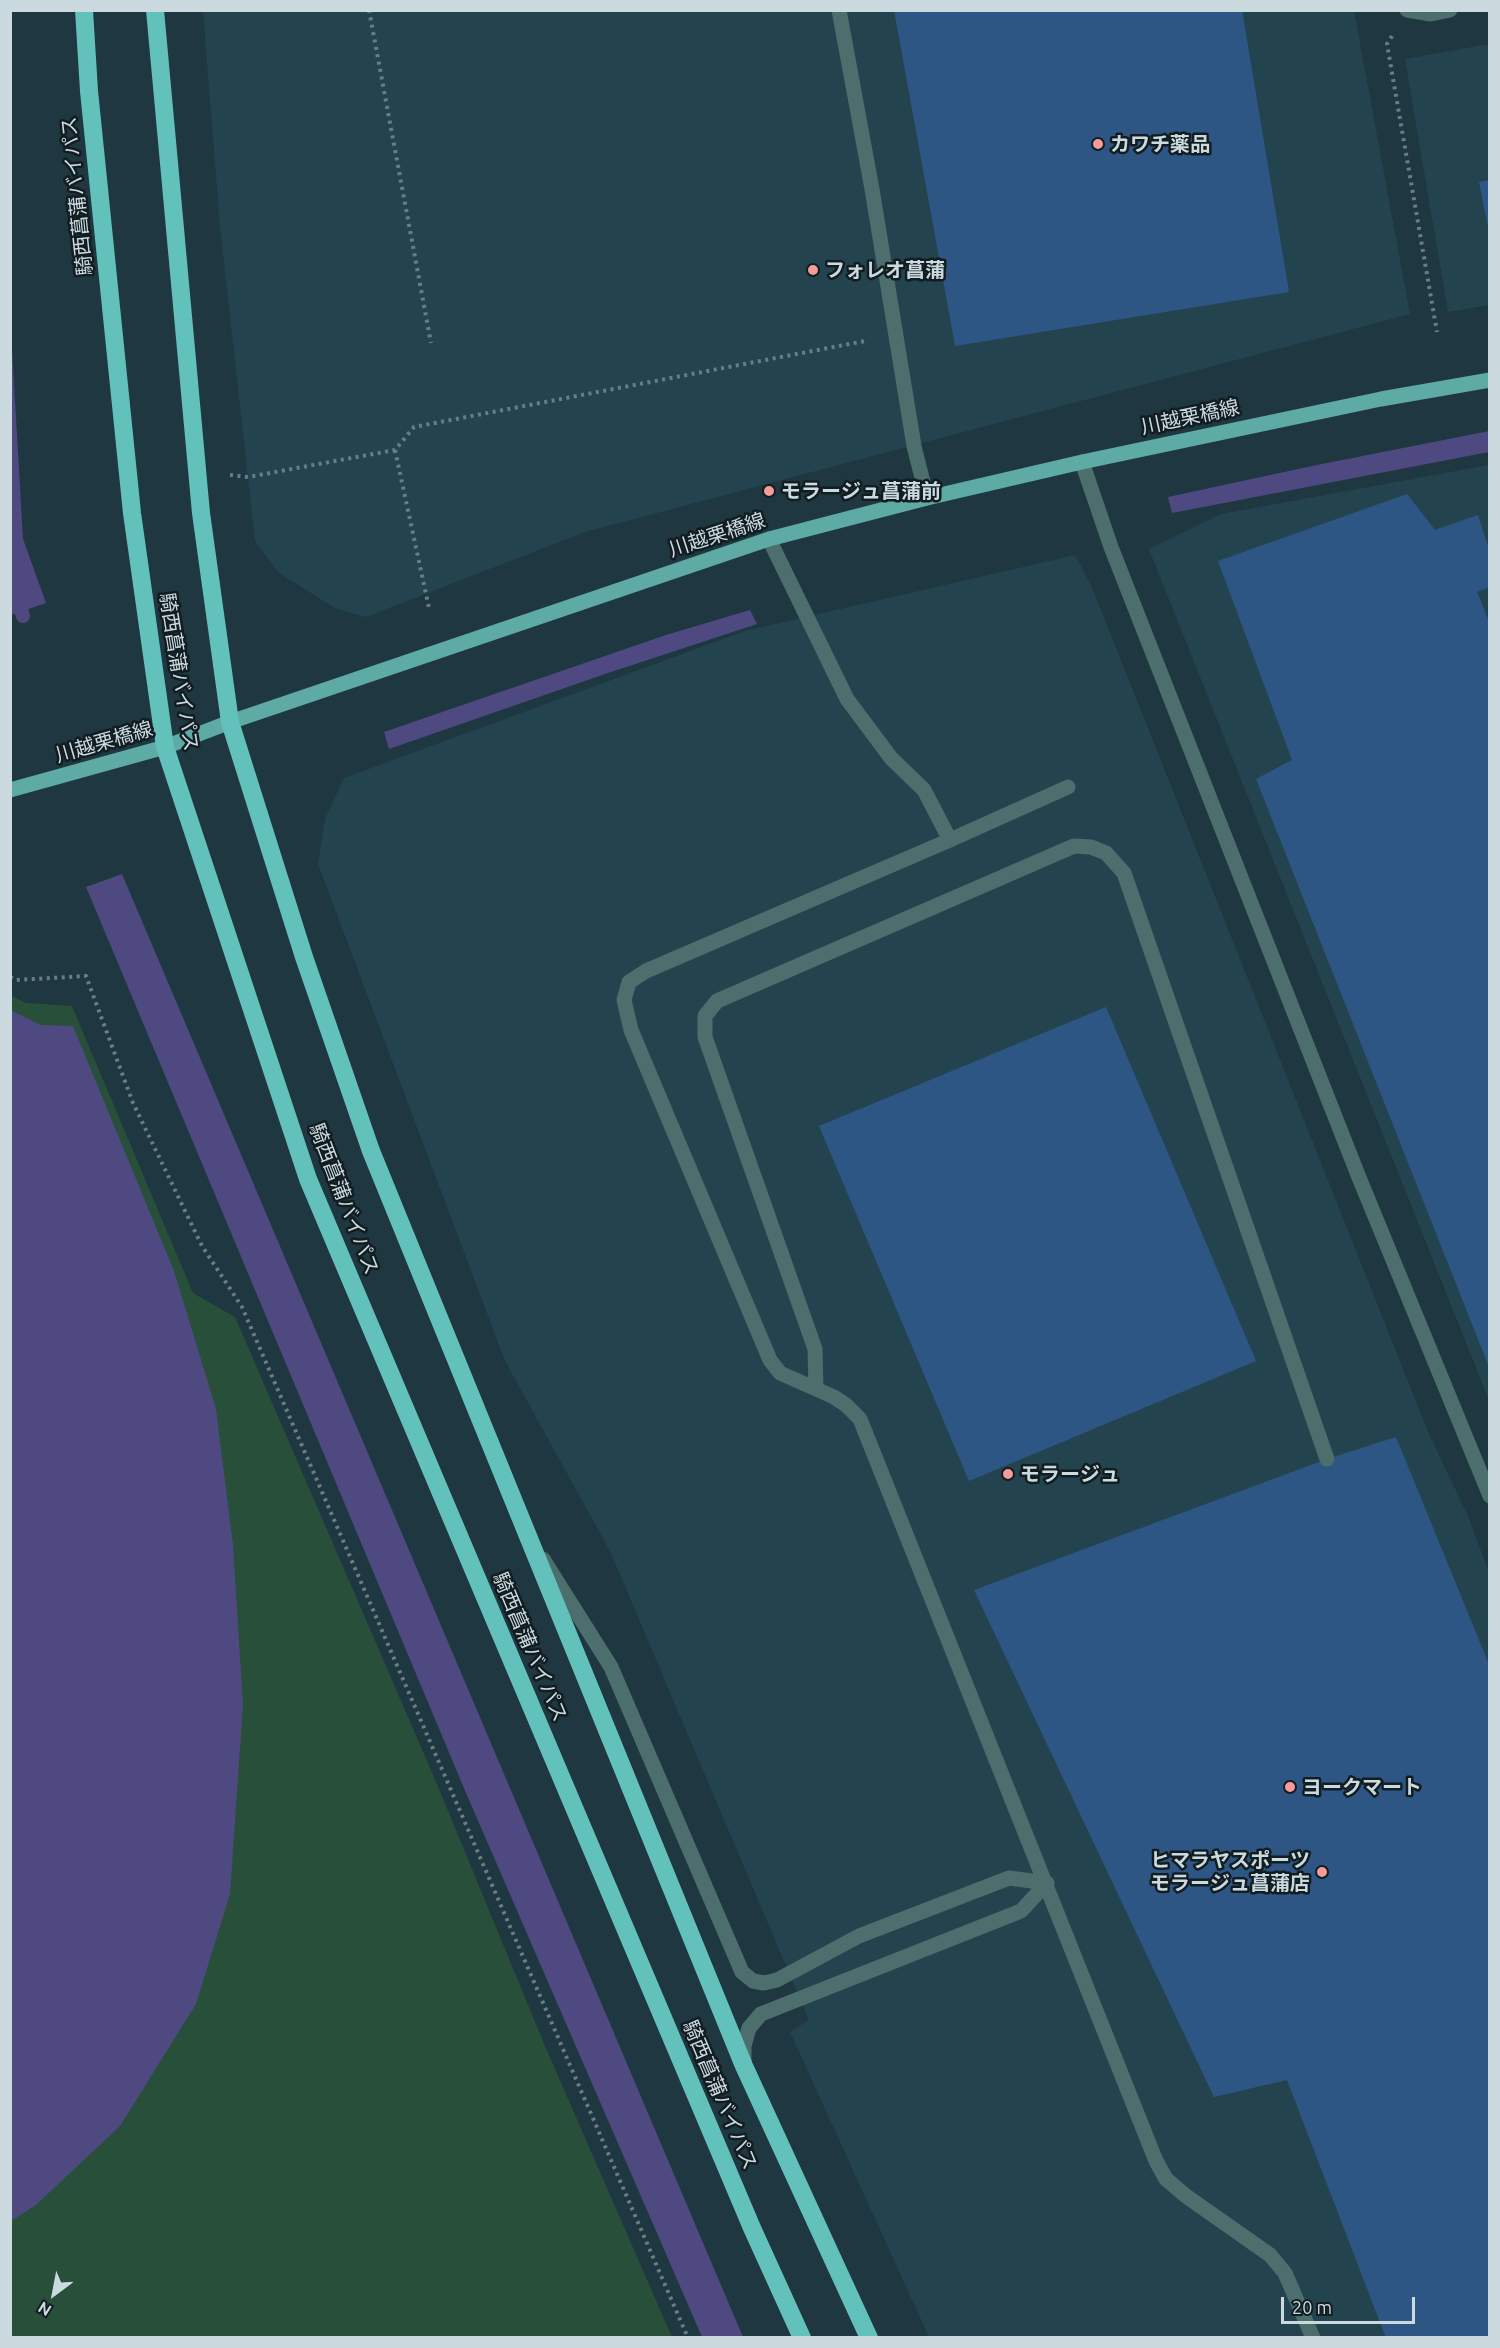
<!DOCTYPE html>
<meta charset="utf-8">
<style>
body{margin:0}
#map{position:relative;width:1500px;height:2348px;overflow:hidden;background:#1f3740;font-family:Ubuntu,sans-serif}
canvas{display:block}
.frame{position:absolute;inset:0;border:12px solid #cbdadf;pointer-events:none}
.north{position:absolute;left:24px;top:2264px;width:60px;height:60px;-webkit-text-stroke:4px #121d21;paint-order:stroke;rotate:212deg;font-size:16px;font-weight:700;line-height:24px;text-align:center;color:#cbdadf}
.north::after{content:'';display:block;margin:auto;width:21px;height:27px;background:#cbdadf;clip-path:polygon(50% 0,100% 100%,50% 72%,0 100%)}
.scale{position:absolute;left:1281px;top:2297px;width:134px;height:27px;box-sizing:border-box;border:3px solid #cbdadf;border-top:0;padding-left:8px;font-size:18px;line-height:21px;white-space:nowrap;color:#cbdadf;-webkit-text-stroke:4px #121d21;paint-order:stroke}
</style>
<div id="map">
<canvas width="1500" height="2348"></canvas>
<div class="frame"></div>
<div class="north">N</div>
<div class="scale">20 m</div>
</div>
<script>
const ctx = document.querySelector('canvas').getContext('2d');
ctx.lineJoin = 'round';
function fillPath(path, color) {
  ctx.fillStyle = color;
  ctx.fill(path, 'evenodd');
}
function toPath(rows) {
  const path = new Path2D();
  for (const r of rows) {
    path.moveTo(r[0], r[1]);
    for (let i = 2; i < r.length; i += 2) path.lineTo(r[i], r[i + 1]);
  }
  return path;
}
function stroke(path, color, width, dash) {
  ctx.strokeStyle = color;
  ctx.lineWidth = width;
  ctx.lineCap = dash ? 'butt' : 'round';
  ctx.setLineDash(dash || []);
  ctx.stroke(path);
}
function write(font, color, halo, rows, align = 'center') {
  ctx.font = font + ' Ubuntu,"Noto Sans JP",sans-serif';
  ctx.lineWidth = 5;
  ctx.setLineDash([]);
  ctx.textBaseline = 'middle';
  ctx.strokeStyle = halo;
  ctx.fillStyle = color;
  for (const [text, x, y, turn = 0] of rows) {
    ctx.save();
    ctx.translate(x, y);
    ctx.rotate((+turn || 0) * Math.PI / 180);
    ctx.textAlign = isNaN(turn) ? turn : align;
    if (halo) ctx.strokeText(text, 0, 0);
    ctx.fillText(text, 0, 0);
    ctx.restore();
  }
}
fillPath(toPath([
 [203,11,1354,11,1410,314,585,532,366,617,335,608,279,573,255,541,220,227],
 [1489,44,1489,305,1448,312,1405,59],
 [1489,465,1489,1400,1149,549,1221,514],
 [1075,555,1091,585,1429,1434,1467,1514,1489,1572,1489,2337,929,2337,790,2032,809,2020,610,1551,505,1361,318,864,325,819,344,778,745,631]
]), '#23444f');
fillPath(toPath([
 [10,995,26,1003,72,1006,193,1293,235,1317,437,1784,545,2046,672,2337,11,2337]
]), '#274f39');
fillPath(toPath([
 [10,314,23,539,46,603,11,615],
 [1489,431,1489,452,1172,513,1168,497,1312,466],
 [750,610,757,624,608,673,389,749,384,732,666,635],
 [122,874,743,2337,702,2337,466,1793,86,887],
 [11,1010,40,1025,73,1026,174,1271,216,1409,233,1545,243,1705,230,1894,196,2004,120,2126,36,2205,11,2221]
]), '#4e4a81');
stroke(toPath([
 [10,577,23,616]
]), '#4e4a81', 14);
fillPath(toPath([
 [894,10,1242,10,1289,292,955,346],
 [1490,180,1490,227,1488,227,1479,182],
 [1407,494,1435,530,1478,515,1490,552,1490,587,1477,592,1490,624,1489,1367,1256,779,1292,760,1218,561],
 [1106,1007,1256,1361,969,1481,819,1126],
 [1396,1437,1490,1667,1490,2338,1386,2338,1287,2080,1214,2097,974,1590,1327,1459]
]), '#2e5685');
stroke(toPath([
 [369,10,431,343],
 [1392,36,1387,44,1437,332],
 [395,450,429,608],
 [230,475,248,477,395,450,414,427,865,341],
 [10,977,16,980,86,976,133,1103,202,1246,242,1307,688,2338]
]), '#697d84', 4, [3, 4.5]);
stroke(toPath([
 [839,10,872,189,914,446,927,498],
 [1407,10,1431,14,1450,10],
 [1082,462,1111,547,1358,1175,1490,1496],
 [769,539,847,699,891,758,924,790,950,840],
 [1068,787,950,840,646,971,629,982,624,1000,631,1030,770,1360,780,1373,834,1397,846,1405,860,1419,1156,2161,1166,2179,1186,2196,1270,2255,1285,2273,1313,2338],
 [816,1389,815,1349,705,1037,705,1016,717,1001,1074,846,1091,847,1106,853,1124,873,1327,1459],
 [543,1559,611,1667,742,1972,753,1981,764,1983,777,1980,859,1936,1009,1878,1047,1883],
 [744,2064,744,2046,749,2028,761,2014,1021,1911,1047,1883]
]), '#4c6f6d', 15);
stroke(toPath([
 [10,790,165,747,230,722,769,539,927,498,1082,462,1381,399,1490,380]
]), '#5eaaa5', 15);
stroke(toPath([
 [84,10,89,91,132,513,165,747,308,1179,752,2228,802,2338],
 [155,10,201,513,230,722,304,957,371,1151,744,2066,869,2338]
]), '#63c1bb', 18);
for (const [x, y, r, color] of [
 [1098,144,6,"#f59b9a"],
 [813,270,6,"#f59b9a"],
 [769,491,6,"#f59b9a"],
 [1008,1474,6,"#f59b9a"],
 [1290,1787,6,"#f59b9a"],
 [1322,1872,6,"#f59b9a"]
]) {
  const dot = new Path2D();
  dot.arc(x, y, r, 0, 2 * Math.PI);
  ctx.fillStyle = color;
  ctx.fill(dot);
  stroke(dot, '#121d21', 2);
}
write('bold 20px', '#cbdadf', '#121d21', [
 ["カワチ薬品",1110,144],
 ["フォレオ菖蒲",825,270],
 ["モラージュ菖蒲前",781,491],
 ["モラージュ",1020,1474],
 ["ヨークマート",1302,1787],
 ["ヒマラヤスポーツ",1310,1860,"right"],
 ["モラージュ菖蒲店",1310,1883,"right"]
], 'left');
write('20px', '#cbdadf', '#121d21', [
 ["騎西菖蒲バイパス",77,196,-96],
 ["川越栗橋線",1190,417,-12],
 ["川越栗橋線",717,535,-18],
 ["騎西菖蒲バイパス",179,672,81],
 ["川越栗橋線",104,742,-16],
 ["騎西菖蒲バイパス",344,1199,69],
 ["騎西菖蒲バイパス",530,1647,67],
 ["騎西菖蒲バイパス",720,2095,67]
]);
</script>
